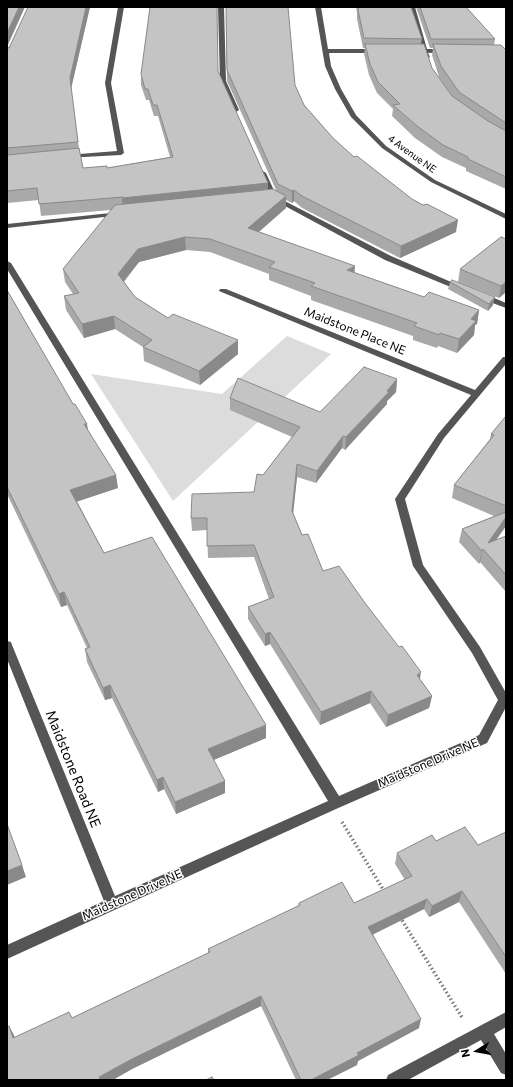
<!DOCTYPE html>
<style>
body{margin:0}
#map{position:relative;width:513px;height:1087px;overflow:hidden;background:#fff;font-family:Commissioner,sans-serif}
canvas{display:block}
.frame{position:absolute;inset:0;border:8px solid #000;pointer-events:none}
.north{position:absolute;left:457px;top:1031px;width:40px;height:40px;-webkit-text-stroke:3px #fff;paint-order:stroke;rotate:259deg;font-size:11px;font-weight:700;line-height:16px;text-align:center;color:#000}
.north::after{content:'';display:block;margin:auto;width:14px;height:18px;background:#000;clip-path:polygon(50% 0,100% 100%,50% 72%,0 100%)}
</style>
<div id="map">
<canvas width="513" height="1087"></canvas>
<div class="frame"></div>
<div class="north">N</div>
</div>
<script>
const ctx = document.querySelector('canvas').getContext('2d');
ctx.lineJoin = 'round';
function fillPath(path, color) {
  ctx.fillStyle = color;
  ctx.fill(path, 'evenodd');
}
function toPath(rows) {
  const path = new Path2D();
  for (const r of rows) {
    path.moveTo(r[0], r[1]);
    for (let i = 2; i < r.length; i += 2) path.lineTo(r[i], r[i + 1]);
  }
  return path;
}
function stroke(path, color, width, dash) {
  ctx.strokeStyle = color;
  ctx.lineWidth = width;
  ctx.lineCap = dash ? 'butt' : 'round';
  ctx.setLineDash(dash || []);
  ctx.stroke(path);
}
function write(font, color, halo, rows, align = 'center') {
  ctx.font = font + ' Commissioner,sans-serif';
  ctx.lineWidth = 3;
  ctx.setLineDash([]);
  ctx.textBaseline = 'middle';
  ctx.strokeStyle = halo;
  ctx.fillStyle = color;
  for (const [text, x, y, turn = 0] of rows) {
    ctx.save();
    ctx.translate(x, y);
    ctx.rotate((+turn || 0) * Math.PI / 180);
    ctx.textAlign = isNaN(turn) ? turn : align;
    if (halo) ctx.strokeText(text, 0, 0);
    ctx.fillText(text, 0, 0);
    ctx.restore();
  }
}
fillPath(toPath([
 [287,336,331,354,173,501,91,374,222,394]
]), '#dcdcdc');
stroke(toPath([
 [342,822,384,891],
 [400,917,463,1019]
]), '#777', 3.5, [1.5, 2.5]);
fillPath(toPath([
 [118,7,124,7,111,83,124,153,121,155,65,158,65,156,67,155,117,151,105,83,118,7],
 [218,7,224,7,226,81,239,110,236,112,233,110,220,81,218,7],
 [315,7,321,7,328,49,378,49,381,51,378,53,329,53,331,66,341,89,356,115,386,146,435,180,506,214,506,219,431,182,382,148,351,117,335,89,325,66,315,7],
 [409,7,415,7,427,49,446,49,448,50,448,52,428,53,430,57,427,59,424,57,423,53,412,52,412,50,422,49,409,7],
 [263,171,266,173,277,197,391,256,465,288,464,290,458,290,385,260,272,199,260,173,263,171],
 [120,212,122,213,122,215,7,228,7,224,120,212],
 [7,261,11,263,339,796,479,735,498,700,472,653,413,566,395,499,438,434,471,395,219,291,220,289,226,289,475,390,503,357,506,357,506,364,444,438,405,499,423,565,480,647,506,693,506,707,487,743,336,809,7,959,7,945,104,901,7,659,7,641,11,642,12,645,115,896,328,801,7,269,7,261],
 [479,294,485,294,506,303,506,308,479,298,479,294],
 [506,1012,506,1027,494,1034,506,1054,506,1075,501,1073,481,1040,408,1080,386,1080,388,1075,506,1012]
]), '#555');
fillPath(toPath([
 [90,7,71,88,79,148,83,168,107,168,170,157,158,116,154,116,149,100,146,100,141,85,141,74,218,71,268,183,268,189,276,190,227,81,226,7,295,85,304,105,333,138,354,157,456,232,400,258,302,208,294,201,292,203,286,200,286,208,259,232,355,273,424,297,479,310,477,324,475,325,474,335,457,353,438,346,437,348,413,340,413,336,311,300,311,296,269,280,269,274,210,252,186,250,139,262,124,282,135,297,168,318,238,354,200,385,144,361,143,347,115,329,84,338,66,310,64,296,73,294,65,282,63,269,111,210,41,216,39,200,7,203,7,48],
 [356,7,411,7,422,39,421,44,432,68,449,91,439,77,432,55,433,48,430,48,416,7,466,7,495,39,494,45,506,50,506,189,466,171,466,168,442,157,415,138,392,116,393,109,377,93,369,75,364,54,365,48,363,48,357,19,357,12],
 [501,237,506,292,499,298,458,282,460,269],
 [450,282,493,305,488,311,448,289],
 [7,290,88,430,118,488,77,501,104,553,266,738,213,760,225,793,176,814,164,789,158,792,112,698,105,700,87,662,85,649,87,648,67,605,61,607,7,494],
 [397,379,396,392,387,401,387,404,345,450,342,448,316,483,297,477,293,513,302,535,323,571,420,679,432,696,429,708,386,727,370,703,320,725,270,644,265,646,248,619,248,607,269,599,254,557,208,558,207,530,192,531,191,518,254,492,263,475,292,437,230,410,230,398,320,412],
 [506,416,506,526,496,540,506,536,506,592,480,562,479,564,459,542,462,529,494,516,452,498,454,485,490,439,491,434],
 [506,832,506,974,459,902,429,917,424,909,373,934,419,1028,358,1061,357,1065,327,1080,296,1080,261,1006,134,1068,7,1080,14,1035,14,1038,72,1018,208,953,208,949,298,906,299,903,354,903,405,880,395,864,397,853,436,841,478,845]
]), '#a9a9a9');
fillPath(toPath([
 [19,7,25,7,7,47,7,33],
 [86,7,90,7,71,89,70,78],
 [268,183,268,195,123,210,122,198],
 [294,190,294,201,292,203,292,191],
 [286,196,286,208,248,241,248,228],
 [458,220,456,232,400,258,401,246],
 [185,237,186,250,139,262,119,287,118,274,138,249],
 [355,266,354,280,347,270],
 [506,282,506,292,499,298,501,286],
 [495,297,493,305,488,311,489,304],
 [479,310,477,324,475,325,474,335,457,353,459,339,471,319],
 [114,316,115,329,84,338,82,324],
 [238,340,238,354,200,385,199,371],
 [397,379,396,392,387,401,387,404,345,450,346,437],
 [84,424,87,424,89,436],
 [343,436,342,448,316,483,317,471],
 [297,464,297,477,292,524,292,511],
 [116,475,118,488,73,503,70,490],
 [506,517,506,526,487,553,488,543],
 [483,549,480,562,479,564,482,551],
 [64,592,67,605,61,607,59,594],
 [270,632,270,644,265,646,265,634],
 [421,672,419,685,417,675],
 [110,685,112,698,105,700,103,688],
 [371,691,370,703,320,725,321,712],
 [432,696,429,708,386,727,388,715],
 [266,725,266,738,209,762,208,749],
 [163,777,164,789,158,792,157,780],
 [225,781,225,793,176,814,175,802],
 [22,865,26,877,7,885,7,871],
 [462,891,459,902,429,917,432,906],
 [427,899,424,909,366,938,368,927],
 [261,996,261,1006,134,1068,113,1080,100,1080,99,1077,132,1059],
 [421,1019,419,1028,358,1061,357,1065,327,1080,311,1080,357,1053],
 [9,1026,14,1035,18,1048,13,1038]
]), '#898989');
const building = toPath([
 [7,7,19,7,7,33,7,7],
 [28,7,86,7,70,78,78,142,7,148,7,48,9,48,28,7],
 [150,7,217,7,218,71,268,183,122,198,123,197,39,204,37,188,7,191,7,155,79,148,83,168,107,166,107,168,173,157,157,105,153,105,148,89,145,89,141,74,150,7],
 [226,7,288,7,295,85,304,105,333,138,354,157,357,156,412,199,423,205,427,204,458,220,401,246,302,196,294,190,292,191,278,184,227,70,226,7],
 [359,7,411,7,422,39,364,38,358,10,359,7],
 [420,7,466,7,495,39,431,39,420,7],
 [365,44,424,44,432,68,452,96,488,121,506,131,506,177,468,159,468,157,443,145,417,126,393,105,400,104,378,82,370,64,365,44],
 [433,44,501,45,506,50,506,123,459,92,441,66,433,44],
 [273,189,286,196,248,228,355,266,347,270,424,297,429,292,479,310,471,319,476,321,459,339,440,333,439,335,414,326,417,323,311,286,315,283,269,267,275,262,210,239,185,237,138,249,118,274,135,297,168,318,173,314,238,340,199,371,143,347,152,340,114,316,82,324,64,296,79,293,63,269,115,205,273,189],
 [501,237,506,239,506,282,501,286,460,269,501,237],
 [452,280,495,297,489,304,450,282,452,280],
 [7,290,73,404,75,404,87,424,84,424,116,475,70,490,104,553,152,537,266,725,208,749,225,781,175,802,163,777,157,780,110,685,103,688,85,649,90,647,64,592,59,594,7,487,7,290],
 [364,367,397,379,387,391,389,392,346,437,343,436,317,471,297,464,292,511,302,535,308,534,323,571,339,566,365,603,399,647,402,646,421,672,417,675,432,696,388,715,371,691,321,712,270,632,265,634,248,607,274,597,254,545,207,546,207,518,191,518,192,494,254,492,257,474,263,475,300,427,230,398,238,378,320,412,364,367],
 [506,416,506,506,454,485,494,435,491,434,506,416],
 [506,512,506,517,488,543,506,536,506,575,483,549,482,551,462,529,506,512],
 [7,824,22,865,7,871,7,824],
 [465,827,478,845,506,832,506,957,462,891,432,906,427,899,368,927,421,1019,357,1053,359,1055,311,1080,301,1080,261,996,132,1059,99,1077,100,1080,7,1080,7,1027,9,1026,13,1038,69,1012,72,1018,210,952,208,949,300,905,299,903,342,882,354,903,412,876,397,853,432,835,436,841,465,827],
 [212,1077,214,1080,206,1080,212,1077]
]);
fillPath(building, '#c4c4c4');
stroke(building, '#898989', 1);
write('10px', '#000', '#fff', [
 ["4 Avenue NE",412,154,36]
]);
write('12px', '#000', '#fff', [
 ["Maidstone Place NE",355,331,22],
 ["Maidstone Drive NE",428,763,-23],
 ["Maidstone Drive NE",132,895,-24]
]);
write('14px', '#000', '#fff', [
 ["Maidstone Road NE",73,769,68]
]);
</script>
